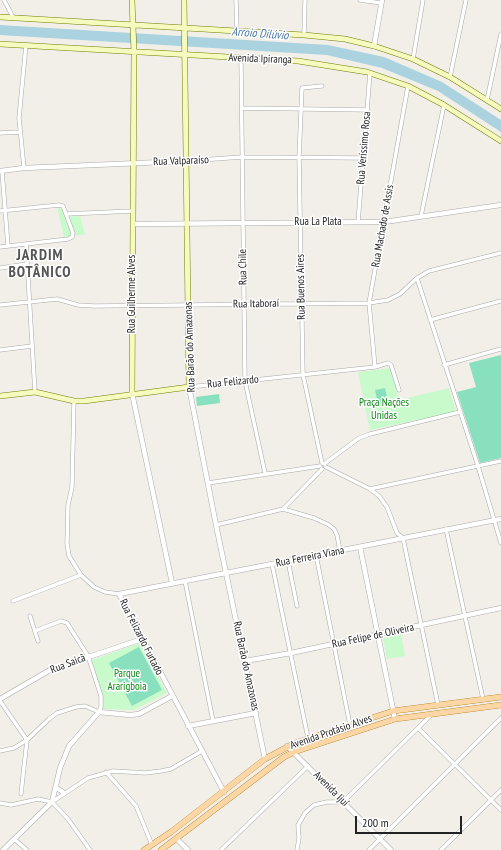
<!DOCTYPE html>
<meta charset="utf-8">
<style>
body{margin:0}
#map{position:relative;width:501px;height:850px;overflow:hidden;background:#f2efe9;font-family:"PT Sans Narrow",sans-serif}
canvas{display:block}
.scale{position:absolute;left:355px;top:816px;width:107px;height:18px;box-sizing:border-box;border:2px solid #222;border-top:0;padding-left:5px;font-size:12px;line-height:14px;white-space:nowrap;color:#222;-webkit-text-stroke:3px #fff;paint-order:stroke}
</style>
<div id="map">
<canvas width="501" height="850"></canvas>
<div class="scale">200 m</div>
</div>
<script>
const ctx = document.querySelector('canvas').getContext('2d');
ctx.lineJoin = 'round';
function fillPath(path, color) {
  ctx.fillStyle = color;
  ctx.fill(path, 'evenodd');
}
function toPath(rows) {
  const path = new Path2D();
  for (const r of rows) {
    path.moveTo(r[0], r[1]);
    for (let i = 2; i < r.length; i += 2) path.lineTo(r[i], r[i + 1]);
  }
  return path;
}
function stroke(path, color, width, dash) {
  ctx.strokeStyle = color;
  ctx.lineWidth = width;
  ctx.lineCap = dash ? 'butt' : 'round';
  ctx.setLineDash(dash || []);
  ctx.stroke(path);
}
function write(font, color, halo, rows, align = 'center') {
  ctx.font = font + ' "PT Sans Narrow",sans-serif';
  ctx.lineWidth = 3;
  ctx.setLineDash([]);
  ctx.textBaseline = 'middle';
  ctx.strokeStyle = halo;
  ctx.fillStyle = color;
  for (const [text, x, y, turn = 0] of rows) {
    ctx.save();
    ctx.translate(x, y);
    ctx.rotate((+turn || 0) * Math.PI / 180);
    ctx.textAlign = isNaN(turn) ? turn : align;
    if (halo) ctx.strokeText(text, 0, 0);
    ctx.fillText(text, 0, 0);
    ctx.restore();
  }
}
fillPath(toPath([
 [57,207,62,209,65,217,80,216,85,234,64,238],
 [392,368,399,400,449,388,456,412,370,430,358,372],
 [401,634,405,656,387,659,383,638],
 [140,643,167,693,134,710,102,709,103,700,89,661]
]), '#c8facc');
fillPath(toPath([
 [501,355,501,458,480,463,457,392,476,387,469,363],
 [385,388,388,402,378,404,375,390],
 [219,394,220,403,197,406,196,397],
 [139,647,162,690,132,706,109,663]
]), '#88e0be');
fillPath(toPath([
 [0,25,328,45,384,57,442,82,501,120,501,132,438,91,382,68,327,55,0,35]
]), '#aad3df');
const minor = toPath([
 [4,0,13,17],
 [236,0,237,31],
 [360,0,381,3],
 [304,35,305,0],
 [241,59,245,381,265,473],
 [413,59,423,0],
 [450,77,466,0],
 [322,86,302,88,299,157,303,375,322,463],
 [487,100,501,34],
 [243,108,368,110],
 [0,133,19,132],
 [186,161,242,157,363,158],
 [24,168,19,118,26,45],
 [2,171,8,246],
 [0,211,59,205,63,206,73,233,72,237,68,239,0,247],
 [66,214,133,211],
 [421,216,444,105],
 [358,222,370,73],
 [26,244,35,392],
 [0,268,27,264],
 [417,278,478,466,501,543],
 [0,305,57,299,78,305,94,306,369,303,388,300,400,294,417,278,429,271,501,253],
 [430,320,501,301],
 [0,350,32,346],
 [444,365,501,349],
 [375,367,369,303,408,86],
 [189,387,375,367,388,363,391,365,399,390],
 [74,401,72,487,68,505,67,543,69,556,81,575,94,587,105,592,119,594],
 [324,464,359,438,370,434,460,412],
 [326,467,370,489,379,496,387,507,397,533,403,538,438,705],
 [208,483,320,466],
 [370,489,501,461],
 [283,509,314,518,329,525,334,529,337,535,340,551],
 [216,525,283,509,322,469],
 [446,529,483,699],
 [316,555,350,725],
 [288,561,297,606],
 [272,564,308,738],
 [185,581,213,721],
 [13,601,81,575],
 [30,616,38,641],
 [0,701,27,740,21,794],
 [418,728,501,810],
 [0,751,14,748,27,740,49,719,57,713,76,707,85,706,99,712,101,707,101,696,88,656,67,623,61,621,35,631],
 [106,772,136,806,152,845],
 [52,802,88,778,113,771,145,773,161,771,171,769,202,751],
 [52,802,68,819,90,850],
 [0,803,11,805,38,799,52,802],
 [14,839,27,850],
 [221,850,308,766],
 [297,850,299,838,298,825,305,813,314,805,327,802,343,802,431,715],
 [369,850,501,718],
 [441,850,501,790]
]);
const tertiary = toPath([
 [374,46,382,0],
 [0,171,24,168,186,161],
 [133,224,384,222,501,205],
 [189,387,216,525,265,759],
 [132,393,172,583],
 [360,547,395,719],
 [245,661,291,653,501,608],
 [0,699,50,670,142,639],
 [188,726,256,713],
 [287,746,391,850],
 [57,788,64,793],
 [224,792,119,594,501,519],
 [177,839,188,850],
 [3,850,52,802,60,768,69,746,99,712,130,715,139,714,172,696]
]);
const secondary = toPath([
 [0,17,304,35,345,39,374,46,413,59,450,77,501,109],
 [0,44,298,61,367,72,408,86,444,105,501,141],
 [132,393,134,52,132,0],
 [0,396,35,392,74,401,84,401,189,387,184,0]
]);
const primary = toPath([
 [144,850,171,832,265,759,295,743,393,711,501,697],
 [161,850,284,757,294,752,395,719,501,705]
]);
stroke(minor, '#a9a9a9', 4.5);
stroke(tertiary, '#a9a9a9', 5.5);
stroke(secondary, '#707d05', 6);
stroke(primary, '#a06b00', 6);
stroke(minor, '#fff', 3.5);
stroke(tertiary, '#fff', 4.5);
stroke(secondary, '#f7fabf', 5);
stroke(primary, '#fcd6a4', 5.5);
write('11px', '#222', '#fff', [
 ["Avenida Ipiranga",260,59,2],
 ["Rua Veríssimo Rosa",364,148,-85],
 ["Rua Valparaíso",181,161,-2],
 ["Rua La Plata",318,222],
 ["Rua Machado de Assis",383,226,-80],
 ["Rua Chile",243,267,-91],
 ["Rua Buenos Aires",301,287,-91],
 ["Rua Guilherme Alves",132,294,-90],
 ["Rua Itaboraí",256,304,-1],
 ["Rua Barão do Amazonas",190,347,-92],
 ["Rua Felizardo",233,382,-6],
 ["Rua Ferreira Viana",310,557,-11],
 ["Rua Felipe de Oliveira",373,636,-12],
 ["Rua Felizardo Furtado",141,637,63],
 ["Rua Saicã",68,664,-21],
 ["Rua Barão do Amazonas",246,666,78],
 ["Avenida Protásio Alves",331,732,-19],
 ["Avenida Ijuí",331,789,45]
]);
write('11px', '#0c8416', '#fff', [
 ["Praça Nações",384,403],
 ["Unidas",384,416],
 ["Parque",127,674],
 ["Ararigboia",127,687]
]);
write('italic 12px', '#4a7aab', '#fff', [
 ["Arroio Dilúvio",260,34,4]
]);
ctx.letterSpacing = '1px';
write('bold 15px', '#555', '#fff', [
 ["JARDIM",40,256],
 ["BOTÂNICO",40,273]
]);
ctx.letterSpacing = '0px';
</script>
